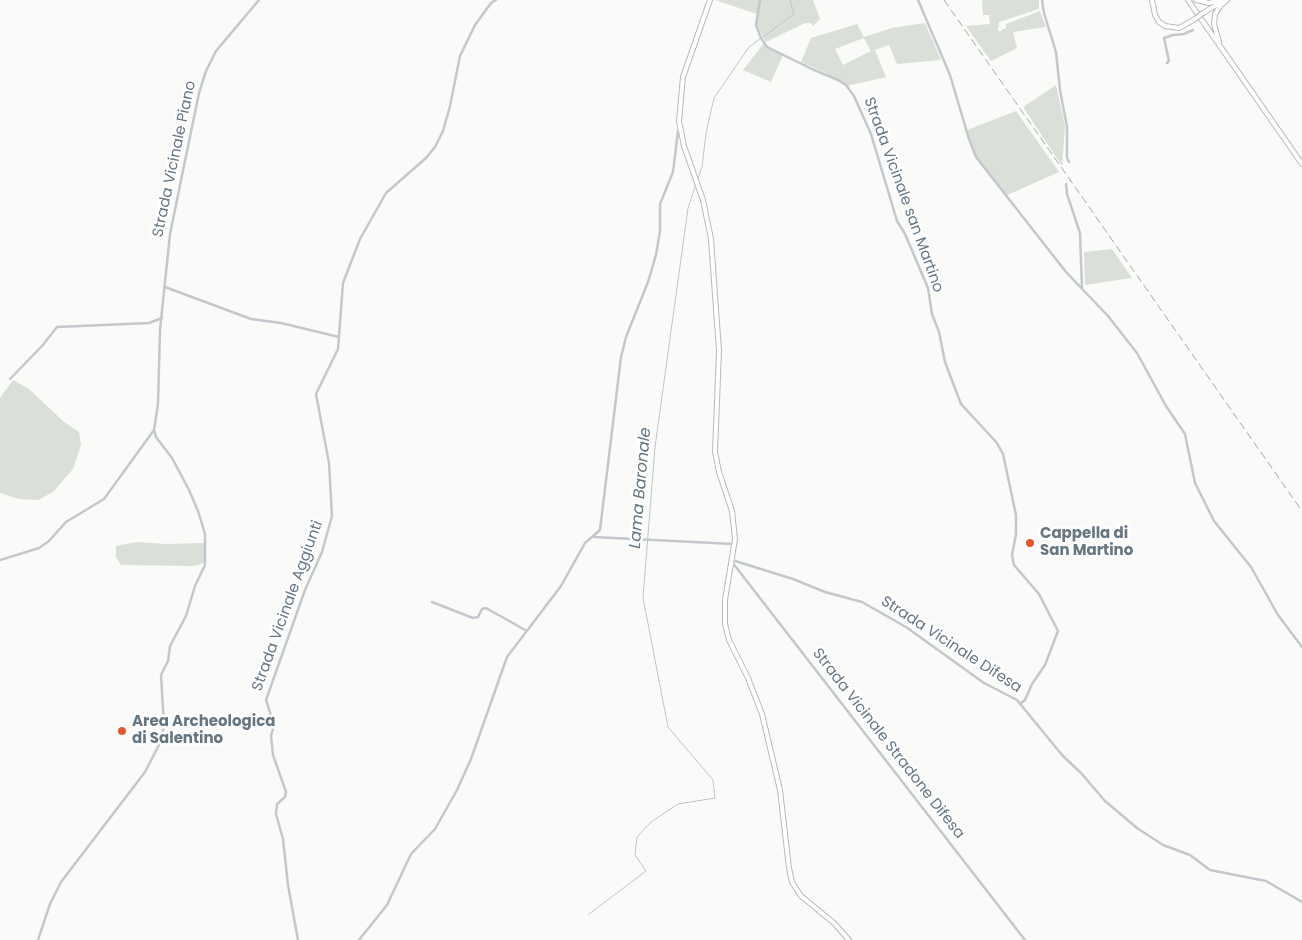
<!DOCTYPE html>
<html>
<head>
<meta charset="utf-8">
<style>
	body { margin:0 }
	canvas { display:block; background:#fafaf8 }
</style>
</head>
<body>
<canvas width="1302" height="940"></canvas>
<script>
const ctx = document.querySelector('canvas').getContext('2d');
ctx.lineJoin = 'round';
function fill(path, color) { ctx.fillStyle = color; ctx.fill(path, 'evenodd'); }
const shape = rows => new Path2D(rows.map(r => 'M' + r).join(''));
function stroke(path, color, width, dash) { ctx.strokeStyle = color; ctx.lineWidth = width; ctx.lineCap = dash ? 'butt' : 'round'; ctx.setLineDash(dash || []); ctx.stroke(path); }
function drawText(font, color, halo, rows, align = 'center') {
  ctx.font = font + ' Poppins,sans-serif'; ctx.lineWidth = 5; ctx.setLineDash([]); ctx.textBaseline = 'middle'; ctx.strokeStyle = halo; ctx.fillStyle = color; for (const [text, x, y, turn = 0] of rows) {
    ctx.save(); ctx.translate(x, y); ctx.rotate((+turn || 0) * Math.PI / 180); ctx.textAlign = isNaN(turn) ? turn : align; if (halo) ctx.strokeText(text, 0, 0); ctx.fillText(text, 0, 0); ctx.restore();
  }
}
const green = shape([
	[715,0,813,0,820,19,813,26,811,23,805,23,766,42,756,23,757,14],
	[982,0,1039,0,1039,9,999,22,998,31,1002,31,1002,29,1006,29,1006,24,1040,11,1046,27,1013,32,1017,48,991,61,966,26,990,24,989,15,983,15],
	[925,23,941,60,897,64,889,45,875,50,886,77,847,86,826,73,801,62,811,38,857,24,864,37,892,28],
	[864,38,871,51,843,65,835,49],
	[764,43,767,47,783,55,771,82,743,70],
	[1056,85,1065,126,1062,166,1023,107],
	[1016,111,1059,172,1005,196,975,154,967,130],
	[1112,249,1132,278,1085,285,1084,252],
	[13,380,29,389,64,422,79,432,81,445,73,469,53,492,38,500,19,499,0,493,0,398],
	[137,542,166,544,204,543,204,563,195,566,121,565,116,557,116,546]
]);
const stream = shape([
	[697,181,702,167,706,133,714,98,749,47,794,14,790,0],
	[589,914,646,871,635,855,637,837,651,822,678,804,715,798,713,780,668,727,643,598,655,447,688,208,696,184]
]);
const minor = shape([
	[760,0,756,25,761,38,767,47,812,69,838,80,846,85,854,96,871,134,897,221,905,234,928,288,932,314,939,332,945,362,961,404,997,443,1003,454,1016,515,1016,534,1012,555,1014,565,1039,594,1058,631,1045,665,1032,684,1025,700,1020,704],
	[918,0,950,75,969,139,976,157,1066,272,1108,316,1137,353,1166,406,1185,434,1195,483,1214,521,1251,567,1278,615,1302,647],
	[1042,0,1044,13,1056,52,1060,90,1067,127,1067,158,1069,162],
	[1167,63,1169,61,1164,38,1173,35,1184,34,1193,30],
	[1066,184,1067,194,1080,233,1082,288],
	[165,287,251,319,281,323,339,337],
	[10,379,42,346,57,327,149,323,162,318],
	[594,537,733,544],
	[0,560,39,548,49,541,66,522,104,499,154,430,158,404,160,330,170,234,199,93,206,71,216,51,259,0],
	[732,560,793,579,825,592,862,602,906,627,984,683,1017,700,1062,755,1081,773,1105,801,1137,828,1163,845,1190,855,1210,870,1266,881,1302,902],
	[732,562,1025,940],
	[432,602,473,618,478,617,482,609,486,608,527,631],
	[38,940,50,904,61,882,145,772,160,743,164,726,161,675,168,661,170,646,186,616,195,586,205,565,205,534,198,511,189,490,172,458,156,437,154,430],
	[298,940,288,885,283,839,276,814,277,804,285,797,286,792,273,755,271,736,274,725,266,700,305,590,322,552,332,516,329,463,316,394,338,349,343,283,360,239,386,193,426,158,435,147,443,131,450,106,460,56,475,25,491,3,496,0],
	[359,940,387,905,411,854,435,829,457,790,471,759,507,657,561,586,585,543,600,530,621,357,626,337,648,282,656,255,660,231,660,204,673,172,678,131,680,129]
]);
const major = shape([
	[710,0,683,77,679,121,684,146,703,200,711,239,719,351,715,452,719,472,732,511,735,539,725,600,725,624,729,640,748,678,762,714,780,790,789,868,792,882,801,896,834,923,849,940],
	[1152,0,1155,15,1159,22,1165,26,1179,28,1195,19],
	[1188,0,1302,164],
	[1196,0,1209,3,1221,0],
	[1203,13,1220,3],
	[1219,42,1214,24,1215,14,1221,5,1227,0]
]);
const rail = shape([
	[944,0,1302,511]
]);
const majorBridge = shape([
	[1195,19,1203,13]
]);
const markers = [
	[1030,543,5,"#e4572e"],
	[122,731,5,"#e4572e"]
];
const streetNames = [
	["Strada Vicinale Piano",175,159,-78],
	["Strada Vicinale san Martino",903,195,70],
	["Strada Vicinale Aggiunti",288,606,-70],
	["Strada Vicinale Difesa",951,645,33],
	["Strada Vicinale Stradone Difesa",888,744,52]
];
const poiNames = [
	["Cappella di",1040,534],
	["San Martino",1040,551],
	["Area Archeologica",132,722],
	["di Salentino",132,739]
];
const waterNames = [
	["Lama Baronale",641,488,-85]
];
fill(green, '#dadfd7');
stroke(stream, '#bbc7cb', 1);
stroke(major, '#b5babe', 6);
stroke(minor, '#c3c8cc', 2.5);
stroke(major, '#fff', 4);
stroke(rail, '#a2aab0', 1, [8, 4]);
stroke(majorBridge, '#b5babe', 6, []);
stroke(majorBridge, '#fff', 4);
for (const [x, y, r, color] of markers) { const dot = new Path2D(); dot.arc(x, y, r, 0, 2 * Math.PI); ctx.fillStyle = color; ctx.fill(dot); stroke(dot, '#fff', 2); }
drawText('15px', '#657683', '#fff', streetNames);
drawText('bold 15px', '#657683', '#fff', poiNames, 'left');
drawText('italic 16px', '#60757c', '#fff', waterNames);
</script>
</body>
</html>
